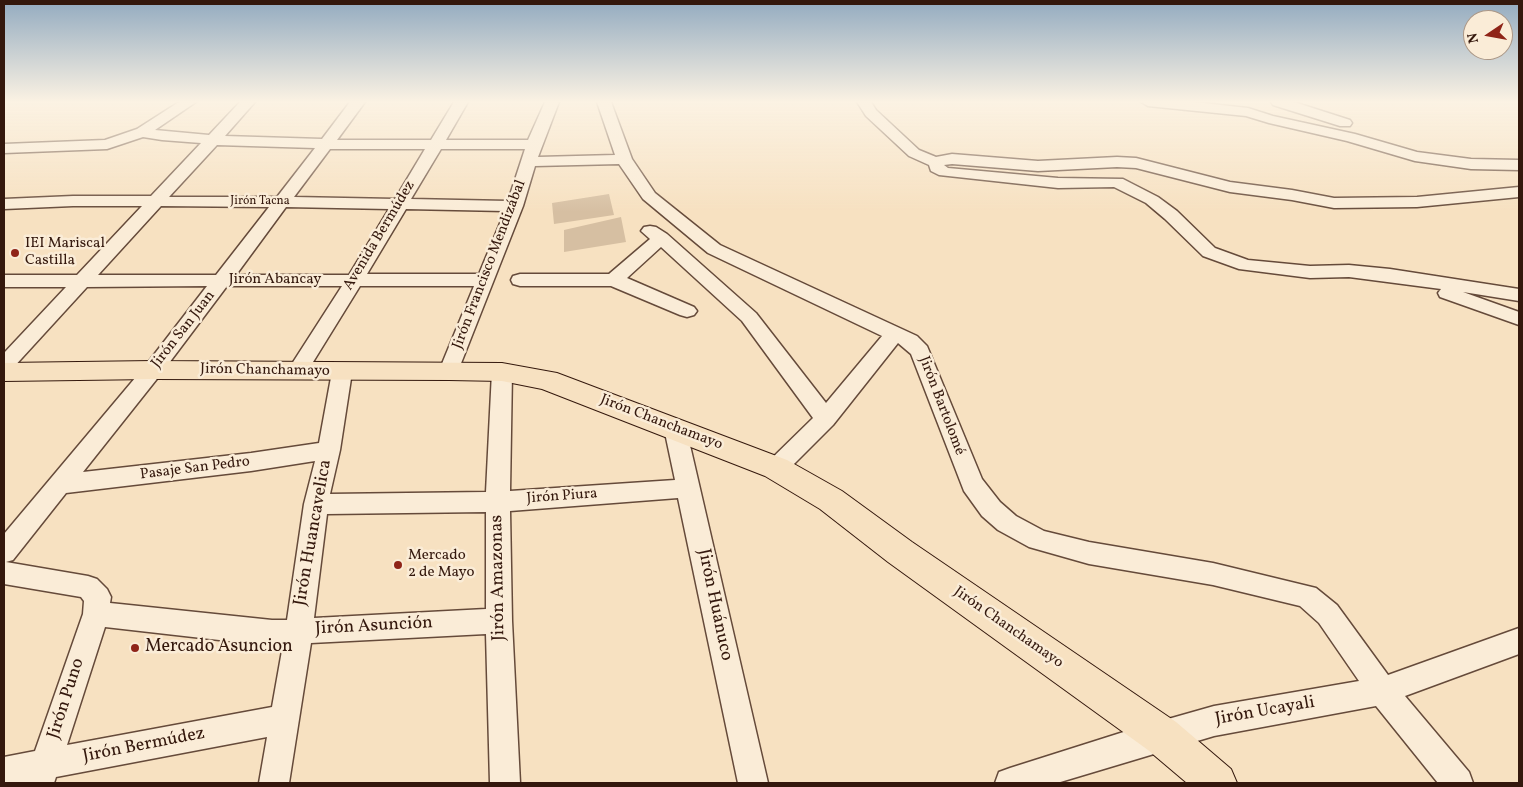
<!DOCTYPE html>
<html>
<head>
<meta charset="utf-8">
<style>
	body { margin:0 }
	#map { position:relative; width:1523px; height:787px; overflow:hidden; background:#f7e1c1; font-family:Vollkorn,serif }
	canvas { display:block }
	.frame { position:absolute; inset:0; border:5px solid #34180d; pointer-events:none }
	.north { position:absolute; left:1463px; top:10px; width:50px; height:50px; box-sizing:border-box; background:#faecd7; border:1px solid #ab9786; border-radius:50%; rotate:258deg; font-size:14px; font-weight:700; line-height:20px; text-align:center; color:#34180d }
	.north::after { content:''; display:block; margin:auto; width:18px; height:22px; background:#8f2418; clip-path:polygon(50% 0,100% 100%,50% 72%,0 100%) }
</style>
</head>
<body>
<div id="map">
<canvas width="1523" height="787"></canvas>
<div class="frame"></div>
<div class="north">N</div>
</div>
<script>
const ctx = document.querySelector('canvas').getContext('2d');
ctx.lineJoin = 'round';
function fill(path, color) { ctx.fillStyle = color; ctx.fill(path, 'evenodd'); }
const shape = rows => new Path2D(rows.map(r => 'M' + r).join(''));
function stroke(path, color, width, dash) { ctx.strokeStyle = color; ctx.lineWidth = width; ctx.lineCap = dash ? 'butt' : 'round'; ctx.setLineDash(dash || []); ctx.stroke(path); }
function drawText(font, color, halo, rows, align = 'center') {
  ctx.font = font + ' Vollkorn,serif'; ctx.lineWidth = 5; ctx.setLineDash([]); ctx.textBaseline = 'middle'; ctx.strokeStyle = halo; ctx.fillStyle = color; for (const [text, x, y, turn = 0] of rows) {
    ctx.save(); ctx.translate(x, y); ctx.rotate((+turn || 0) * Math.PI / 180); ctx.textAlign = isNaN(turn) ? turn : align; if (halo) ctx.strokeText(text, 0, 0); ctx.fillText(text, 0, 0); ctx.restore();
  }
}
const green = shape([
	[609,194,614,215,554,224,552,203],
	[621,217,626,242,564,252,564,230]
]);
const minor = shape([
	[179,102,196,102,155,130,209,135,240,102,255,102,225,136,322,139,350,102,365,102,337,140,431,140,454,102,468,102,446,140,528,140,545,102,559,102,538,157,615,155,597,102,611,102,632,159,655,193,720,245,917,336,927,346,982,479,1000,502,1016,516,1044,531,1089,542,1213,563,1316,588,1337,605,1388,675,1519,628,1519,654,1405,696,1469,772,1473,783,1438,783,1376,706,1214,736,1057,783,995,783,999,772,1010,768,1133,729,1214,706,1359,681,1319,623,1300,606,1213,585,1089,564,1029,547,998,530,982,516,964,491,911,354,898,343,833,425,784,474,776,477,768,474,764,468,768,462,813,418,742,321,661,247,627,278,694,307,697,311,694,315,687,317,680,315,611,286,520,286,513,284,511,280,513,276,520,274,609,274,650,239,641,231,644,227,650,226,656,227,667,234,756,313,826,403,882,336,708,253,643,199,619,164,535,166,523,206,456,376,449,378,442,376,439,371,474,286,360,286,305,375,298,377,291,375,288,370,342,286,227,286,160,375,83,472,251,453,319,443,332,372,335,367,342,365,349,367,352,372,340,450,330,494,486,492,492,372,495,367,502,365,509,367,512,372,510,491,675,480,664,428,667,422,675,420,683,422,686,428,768,783,738,783,678,498,510,511,512,621,520,783,490,783,486,634,311,643,289,783,259,783,267,737,56,777,54,783,4,783,4,757,35,751,83,614,84,601,81,597,4,584,4,534,146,365,207,286,87,287,11,370,4,372,4,353,66,287,4,287,4,275,77,275,142,206,73,206,4,209,4,199,73,196,151,196,201,143,162,140,143,137,107,149,4,153,4,144,105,140,137,129,179,102],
	[217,145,315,148,277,197,169,197,217,145],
	[330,149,425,149,395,199,294,197,330,149],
	[441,149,525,149,508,201,411,199,441,149],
	[161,206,269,207,216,275,98,275,161,206],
	[286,207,389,209,349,275,236,275,286,207],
	[406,209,505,211,479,274,367,274,406,209],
	[315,461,304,504,287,620,272,620,110,603,111,597,107,589,97,579,88,576,6,562,13,560,66,493,251,471,315,461],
	[486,512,486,609,314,618,327,514,486,512],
	[105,627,272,646,283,645,272,707,67,745,105,627],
	[857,102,871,102,876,110,919,150,936,157,952,154,1038,161,1117,157,1136,158,1230,182,1292,190,1334,198,1417,197,1519,187,1519,197,1417,207,1334,208,1292,200,1230,192,1136,168,1117,167,1038,171,952,164,944,165,948,168,1058,178,1123,179,1158,197,1177,211,1215,248,1248,260,1310,266,1349,265,1390,269,1519,289,1519,301,1463,292,1519,312,1519,325,1440,297,1438,293,1441,289,1349,277,1310,278,1239,269,1203,256,1165,219,1146,203,1114,187,1058,188,939,175,931,171,929,165,909,156,866,116,857,102],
	[1141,102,1194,102,1248,108,1273,116,1355,134,1417,152,1471,159,1519,160,1519,170,1471,169,1415,161,1347,141,1269,123,1246,116,1148,106,1141,102],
	[1271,102,1294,102,1350,120,1352,123,1350,126,1340,126,1273,105,1271,102]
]);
const major = shape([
	[153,361,502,363,557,373,787,460,842,491,912,542,1176,722,1231,769,1237,783,1187,783,1148,750,888,562,820,509,765,476,542,389,502,381,449,380,153,379,4,381,4,363,153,361]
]);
const markers = [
	[15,253,5,"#8f2418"],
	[398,565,5,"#8f2418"],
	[135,648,5,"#8f2418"]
];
const farStreetnames = [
	["Jirón Tacna",260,202]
];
const streetNames = [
	["Avenida Bermúdez",380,236,-59],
	["Jirón Francisco Mendizábal",490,265,-69],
	["Jirón Abancay",275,280],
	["Jirón San Juan",184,330,-52],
	["Jirón Chanchamayo",265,371,1],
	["Jirón Bartolomé",941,406,69],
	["Jirón Chanchamayo",661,423,21],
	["Pasaje San Pedro",195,469,-7],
	["Jirón Piura",562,497,-4],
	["Jirón Chanchamayo",1008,628,35]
];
const poiNames = [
	["IEI Mariscal",25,244],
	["Castilla",25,261],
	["Mercado",408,556],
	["2 de Mayo",408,573]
];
const nearStreetnames = [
	["Jirón Huancavelica",314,533,-80],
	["Jirón Amazonas",499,578,-91],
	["Jirón Huánuco",714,605,78],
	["Jirón Asunción",374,627,-3],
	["Jirón Puno",67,699,-72],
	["Jirón Ucayali",1265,712,-10],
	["Jirón Bermúdez",144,746,-11]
];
const nearPoinames = [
	["Mercado Asuncion",145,648]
];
fill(green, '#d6bfa2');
stroke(minor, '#654a3a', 3);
stroke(major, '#34180d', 2);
fill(minor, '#faecd7');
fill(major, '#f7e1c1');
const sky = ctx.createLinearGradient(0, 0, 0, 212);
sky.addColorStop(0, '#93abc0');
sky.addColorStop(0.48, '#fbf2e3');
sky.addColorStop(1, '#fbf2e300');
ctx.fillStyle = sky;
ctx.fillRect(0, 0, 1523, 212);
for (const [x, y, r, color] of markers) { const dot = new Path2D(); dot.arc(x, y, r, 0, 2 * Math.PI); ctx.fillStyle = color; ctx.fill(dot); stroke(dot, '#faecd7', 2); }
drawText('12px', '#34180d', '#faecd7', farStreetnames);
drawText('15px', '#34180d', '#faecd7', streetNames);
drawText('15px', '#34180d', '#faecd7', poiNames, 'left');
drawText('18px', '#34180d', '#faecd7', nearStreetnames);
drawText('18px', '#34180d', '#faecd7', nearPoinames, 'left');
</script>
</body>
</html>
